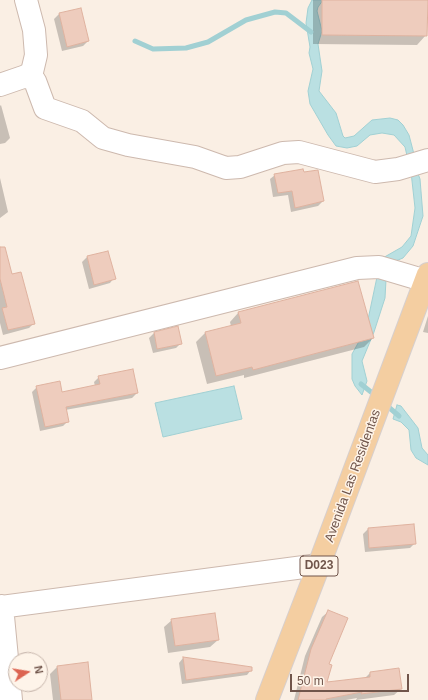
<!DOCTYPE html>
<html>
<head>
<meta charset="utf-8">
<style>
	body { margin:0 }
	#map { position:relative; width:428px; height:700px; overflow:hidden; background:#faefe4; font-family:Helvetica,sans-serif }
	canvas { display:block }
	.north { position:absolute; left:8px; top:652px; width:40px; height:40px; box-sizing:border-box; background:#fef4e9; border:1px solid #c5b4aa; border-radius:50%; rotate:78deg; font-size:11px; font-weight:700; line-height:16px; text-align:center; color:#70554b }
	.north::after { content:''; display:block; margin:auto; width:14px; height:18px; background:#dc6451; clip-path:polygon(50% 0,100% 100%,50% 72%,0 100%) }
	.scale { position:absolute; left:290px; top:674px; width:119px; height:18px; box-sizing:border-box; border:2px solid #70554b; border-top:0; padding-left:5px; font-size:12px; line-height:14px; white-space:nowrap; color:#70554b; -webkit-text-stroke:3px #fef4e9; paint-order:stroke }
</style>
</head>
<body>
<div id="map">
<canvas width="428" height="700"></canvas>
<div class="north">N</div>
<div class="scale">50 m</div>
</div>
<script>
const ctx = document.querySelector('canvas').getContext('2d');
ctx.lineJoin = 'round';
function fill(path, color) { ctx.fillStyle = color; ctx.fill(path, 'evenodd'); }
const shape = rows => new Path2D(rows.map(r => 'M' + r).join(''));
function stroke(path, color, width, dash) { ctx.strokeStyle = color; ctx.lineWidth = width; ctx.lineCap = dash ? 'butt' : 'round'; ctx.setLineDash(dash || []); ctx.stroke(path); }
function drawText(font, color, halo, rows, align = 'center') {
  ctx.font = font + ' Helvetica,sans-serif'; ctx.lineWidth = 3; ctx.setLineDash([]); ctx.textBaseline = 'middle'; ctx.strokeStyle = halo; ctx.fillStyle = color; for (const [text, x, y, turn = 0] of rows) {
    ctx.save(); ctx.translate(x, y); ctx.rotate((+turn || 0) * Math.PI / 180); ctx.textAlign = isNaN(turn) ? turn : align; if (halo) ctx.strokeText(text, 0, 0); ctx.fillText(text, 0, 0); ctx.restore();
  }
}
const water = shape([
	[312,0,323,0,318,7,317,11,322,31,318,44,322,71,319,91,336,113,343,136,345,138,354,136,372,120,390,118,398,120,403,125,409,135,415,158,408,160,405,147,394,135,382,133,370,135,357,146,347,148,336,146,328,135,310,104,308,91,313,69,309,53,310,47,306,23,308,8,312,0],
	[417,171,420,179,423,216,413,246,403,258,393,262,381,259,402,247,411,236,415,208,411,172,417,171],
	[377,277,386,280,385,298,374,332,362,361,367,381,362,395,355,386,352,379,352,354,366,329,377,277],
	[234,386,242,419,163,437,155,403,234,386],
	[397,405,401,406,418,428,422,448,428,455,428,465,416,458,411,450,409,430,401,422,393,419,397,405]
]);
const shadow = shape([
	[313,0,427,0,426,35,417,45,313,44],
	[59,14,88,41,83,46,62,51,54,19],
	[1,105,10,138,5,143,0,144,0,106],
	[275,175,323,201,318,206,291,212,288,195,273,197,270,179],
	[0,178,8,212,0,218],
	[107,252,114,278,110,283,89,289,82,262,87,257],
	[0,278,34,323,29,328,3,335,0,323],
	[238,313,373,338,364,347,244,378,244,375,207,384,196,342,205,333,231,326,230,322],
	[428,316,428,333,423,332],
	[154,333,181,343,176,348,153,353,149,338],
	[99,377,137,393,132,398,65,410,68,421,63,426,40,431,32,392,37,387,62,393,95,386,94,382],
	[413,526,415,543,410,548,365,552,363,534,368,529],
	[329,611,326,683,365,678,370,673,401,689,394,695,356,700,357,698,346,700,294,700,305,656,322,617],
	[172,620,218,640,210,647,168,653,164,627],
	[183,658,251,668,251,670,247,675,182,684,179,663],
	[57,667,91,700,53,700,50,674]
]);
const stream = shape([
	[135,41,153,49,186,48,208,42,246,20,275,12,286,13,311,32],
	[361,384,376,396],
	[385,404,399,416]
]);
const building = shape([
	[322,0,428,0,427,36,322,35,322,0],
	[81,8,89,41,67,47,59,13,81,8],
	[303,169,304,172,318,170,324,201,295,208,292,191,278,193,274,174,303,169],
	[0,247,5,247,12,274,21,272,35,324,8,330,2,308,7,307,0,279,0,247],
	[108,251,116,279,94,285,87,256,108,251],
	[358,281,374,338,253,370,252,367,216,376,205,332,241,323,238,312,358,281],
	[178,326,182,344,157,349,154,332,178,326],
	[133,369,138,393,66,407,69,422,45,427,36,386,60,381,62,392,100,384,98,376,133,369],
	[414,524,416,544,369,548,368,528,414,524],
	[328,610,348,618,329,664,332,665,327,682,370,677,370,672,399,668,402,689,361,694,362,692,326,699,326,700,298,700,311,649,328,610],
	[215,613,219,640,175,646,171,619,215,613],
	[183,657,252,667,252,671,186,680,183,657],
	[88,662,92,700,61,700,57,666,88,662]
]);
const minor = shape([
	[26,76,35,81,45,108,82,121,103,138,128,145,195,157,226,168,240,167,283,153,299,152,375,172,398,169,428,160],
	[0,85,26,76,32,72,36,55,34,30,26,0],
	[0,358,357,268,379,267,426,281],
	[2,606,11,700],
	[0,607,319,565]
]);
const major = shape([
	[267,700,319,565,428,274]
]);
const shields = [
	[319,566,38]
];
const shieldNames = [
	["D023",319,566]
];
const streetNames = [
	["Avenida Las Residentas",353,476,-70]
];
fill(water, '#bae0e2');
stroke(water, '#a1d0d3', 1);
fill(shadow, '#0003');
stroke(stream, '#a1d0d3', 5);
fill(building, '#eeccbd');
stroke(building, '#dfb29f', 1);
stroke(minor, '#cdb9ae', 24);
stroke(major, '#d7cfcd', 24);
stroke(minor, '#fff', 22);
stroke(major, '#f4cea1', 22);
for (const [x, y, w] of shields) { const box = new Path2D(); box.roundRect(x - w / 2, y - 10, w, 20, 3); ctx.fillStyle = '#fef4e9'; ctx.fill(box); stroke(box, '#70554b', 1); }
drawText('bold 12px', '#70554b', null, shieldNames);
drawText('13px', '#70554b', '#fef4e9', streetNames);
</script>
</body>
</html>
